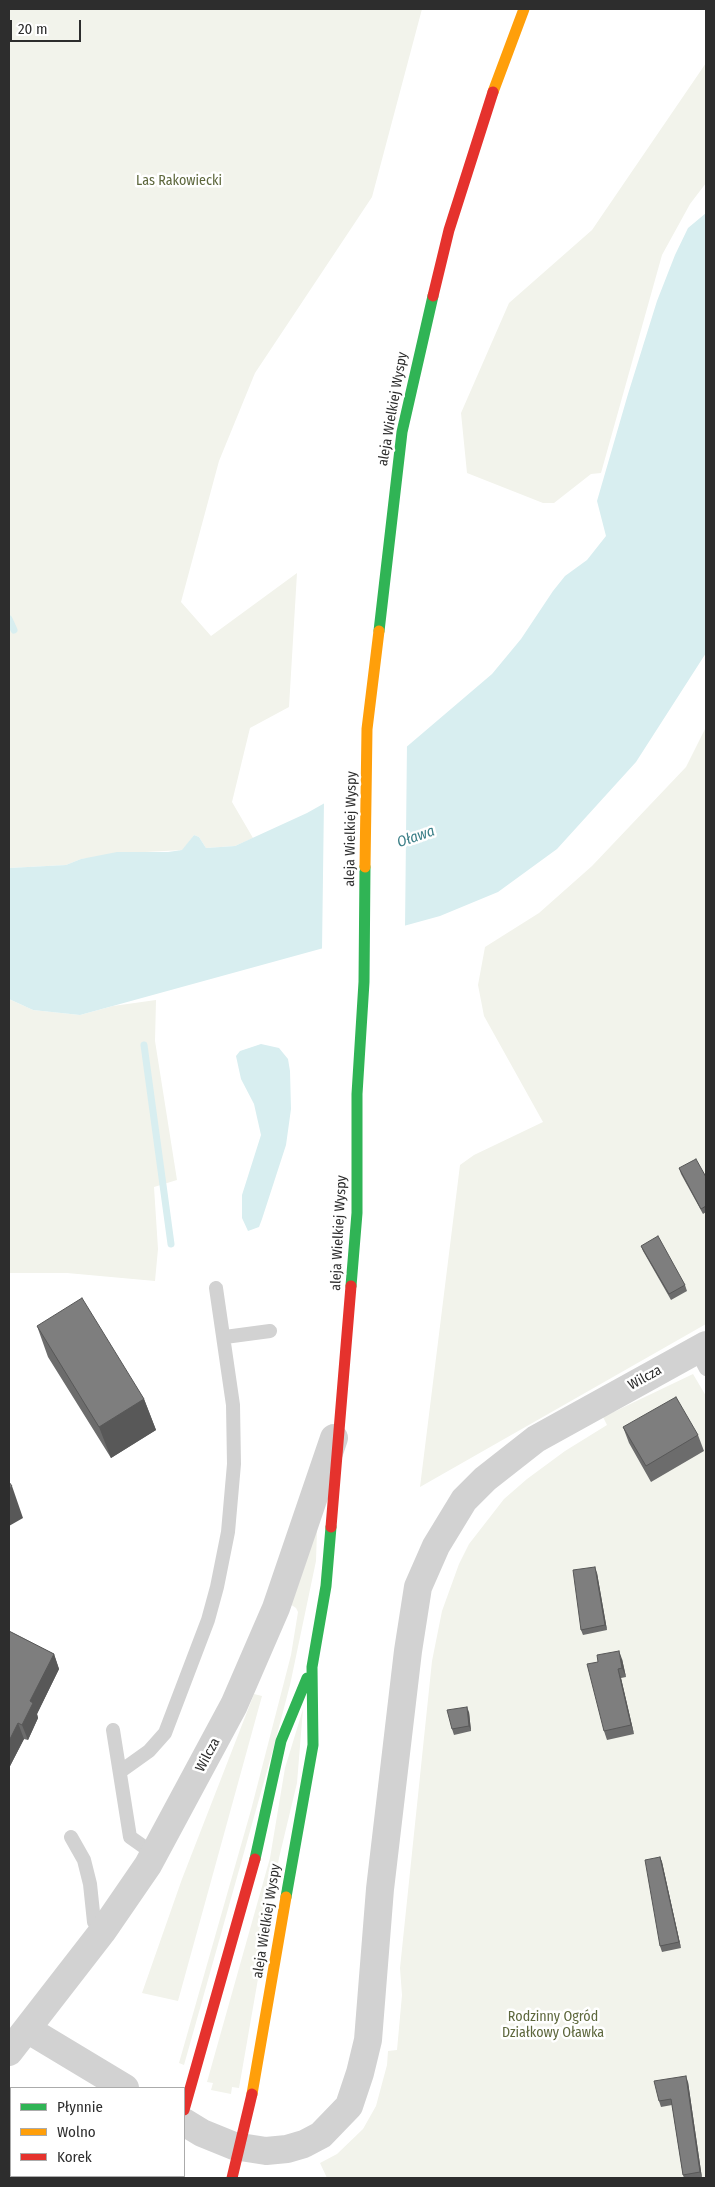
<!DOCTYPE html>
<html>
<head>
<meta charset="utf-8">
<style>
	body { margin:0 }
	#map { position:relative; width:715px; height:2187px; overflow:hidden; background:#fff; font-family:"Fira Sans Condensed",sans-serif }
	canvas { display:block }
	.frame { position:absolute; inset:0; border:10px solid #2d2d2d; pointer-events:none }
	.legend { position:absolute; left:10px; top:2087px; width:175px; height:90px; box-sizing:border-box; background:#fff; border:1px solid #ababab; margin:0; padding:6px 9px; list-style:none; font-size:15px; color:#2d2d2d }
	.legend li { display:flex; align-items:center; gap:10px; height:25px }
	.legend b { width:25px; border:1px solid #ababab }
	.scale { position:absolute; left:10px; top:20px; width:71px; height:22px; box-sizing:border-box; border:2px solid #2d2d2d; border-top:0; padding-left:6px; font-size:15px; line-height:18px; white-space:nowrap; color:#2d2d2d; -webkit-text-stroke:4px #fff; paint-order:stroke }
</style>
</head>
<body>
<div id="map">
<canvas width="715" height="2187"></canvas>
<div class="frame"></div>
<ul class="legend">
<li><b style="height:6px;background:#30b455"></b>Płynnie</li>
<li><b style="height:6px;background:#ff9f0a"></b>Wolno</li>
<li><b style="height:6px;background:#e5322d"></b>Korek</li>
</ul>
<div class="scale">20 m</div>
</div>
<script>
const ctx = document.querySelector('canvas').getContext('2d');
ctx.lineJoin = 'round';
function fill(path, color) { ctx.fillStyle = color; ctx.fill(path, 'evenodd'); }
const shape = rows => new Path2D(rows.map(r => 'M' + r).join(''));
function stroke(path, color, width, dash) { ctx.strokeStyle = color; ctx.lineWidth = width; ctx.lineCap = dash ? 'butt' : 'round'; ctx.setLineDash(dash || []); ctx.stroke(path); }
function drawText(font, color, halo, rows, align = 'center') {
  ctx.font = font + ' "Fira Sans Condensed",sans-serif'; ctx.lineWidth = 5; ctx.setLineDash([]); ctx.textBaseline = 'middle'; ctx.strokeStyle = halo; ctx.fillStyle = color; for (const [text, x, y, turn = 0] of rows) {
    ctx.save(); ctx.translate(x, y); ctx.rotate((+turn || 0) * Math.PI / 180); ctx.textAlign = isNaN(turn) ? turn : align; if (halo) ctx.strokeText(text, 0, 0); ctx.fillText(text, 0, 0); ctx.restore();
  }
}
const green = shape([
	[9,9,422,9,372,197,255,373,219,461,181,602,211,636,297,573,289,707,250,728,232,802,253,838,235,846,206,848,199,837,194,835,183,850,145,852,81,859,66,865,9,868],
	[706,63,706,183,690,204,662,255,601,473,591,474,554,503,543,503,467,473,461,413,509,303,592,230],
	[706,727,706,1324,420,1487,460,1165,474,1155,543,1122,484,1016,478,985,485,947,539,913,592,866,686,767],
	[9,999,33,1010,80,1015,113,1006,156,1000,155,1041,177,1180,154,1187,158,1249,155,1281,67,1273,9,1273],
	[693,1374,706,1396,706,2178,327,2178,320,2163,337,2154,363,2129,376,2106,387,2065,388,2051,397,2050,402,1995,400,1968,432,1661,442,1611,459,1564,469,1544,504,1499,527,1479,565,1451,607,1425,603,1417],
	[318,1499,316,1561,290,1685,274,1746,184,2065,179,2063,251,1810,291,1655,298,1612,296,1608,287,1602],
	[254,1694,262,1696,178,2001,142,1993,182,1879],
	[303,1709,297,1783,279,1858,239,2088,232,2087,231,2094,211,2090,213,2083,207,2082,270,1858,285,1768]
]);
const water = shape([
	[706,213,706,653,636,762,557,849,498,892,440,916,80,1015,33,1010,9,999,9,868,66,865,81,859,117,852,168,852,182,850,194,835,199,837,206,848,235,846,307,813,355,786,397,755,492,674,521,639,553,591,565,576,587,560,606,536,597,501,628,394,657,301,675,255,688,228],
	[261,1044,279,1048,288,1059,290,1071,291,1109,286,1145,262,1219,259,1227,248,1231,242,1218,242,1195,261,1135,254,1104,241,1079,236,1056,240,1051]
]);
const pier = shape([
	[407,743,405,928,322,950,324,800,354,783]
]);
const stream = shape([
	[9,619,14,630],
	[144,1045,171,1244]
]);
const lane = shape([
	[225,1337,270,1331],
	[696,1350,706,1369],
	[113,1730,130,1837,154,1854],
	[121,1771,149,1751,165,1733,208,1620,217,1587,228,1532,234,1464,233,1405,216,1288],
	[71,1837,84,1860,90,1884,94,1922,102,1932]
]);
const street = shape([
	[27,2029,125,2088],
	[9,2052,102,1932,148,1865,234,1705,276,1608,334,1438],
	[184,2122,202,2133,234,2146,266,2151,287,2149,304,2144,321,2135,349,2106,360,2073,368,2040,380,1889,408,1651,418,1587,436,1546,464,1500,485,1479,536,1439,706,1345]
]);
const fast = shape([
	[379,631,402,432,433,296],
	[351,1286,357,1213,357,1094,364,982,365,867],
	[255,1859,281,1741,307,1678],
	[286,1897,313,1745,312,1667,326,1586,331,1527],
	[164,2178,165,2176]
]);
const slow = shape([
	[493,92,524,9],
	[365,867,367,729,379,631],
	[252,2094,286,1897]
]);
const jam = shape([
	[433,296,449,230,493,92],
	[331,1527,351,1286],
	[184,2110,255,1859]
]);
const jamBridge = shape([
	[232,2178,252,2094]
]);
const wall = shape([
	[679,1168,706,1177,706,1212,703,1214,681,1174],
	[641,1246,685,1285,687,1291,671,1300,643,1251],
	[37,1326,144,1399,156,1430,111,1458,48,1357],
	[623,1427,698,1435,704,1451,651,1482,629,1443],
	[597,1573,607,1630,583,1635,581,1630],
	[9,1631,54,1654,59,1669,37,1714,38,1718,28,1740,24,1739,9,1768],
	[622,1659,626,1677,621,1678,634,1734,607,1740,604,1731,598,1662],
	[469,1712,471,1731,454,1735,452,1729],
	[660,1857,662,1862,681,1948,662,1952,660,1946],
	[688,2082,702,2178,684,2178,683,2175,672,2105,661,2107,659,2101]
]);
const shadedWall = shape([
	[144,1399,156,1430,111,1458,99,1427],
	[12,1486,23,1518,9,1526,9,1488],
	[595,1567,597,1573,607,1630,605,1625],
	[619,1651,622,1659,626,1677,622,1668],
	[54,1654,59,1669,37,1714,38,1718,28,1740,22,1725,30,1701],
	[618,1669,621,1678,634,1734,631,1725],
	[467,1707,469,1712,471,1731,469,1726],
	[18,1723,24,1739,9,1768,9,1741],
	[660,1857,662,1862,681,1948,679,1942],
	[686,2076,688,2082,702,2178,700,2172]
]);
const building = shape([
	[696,1159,706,1177,706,1206,701,1209,679,1168,696,1159],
	[658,1236,685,1285,669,1294,641,1246,658,1236],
	[82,1298,144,1399,99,1427,37,1326,82,1298],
	[676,1397,698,1435,646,1466,623,1427,676,1397],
	[9,1482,12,1486,9,1488,9,1482],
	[595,1567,605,1625,581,1630,573,1570,595,1567],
	[9,1631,54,1654,30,1701,33,1703,22,1725,18,1723,9,1741,9,1631],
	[619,1651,622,1668,618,1669,631,1725,604,1731,587,1664,598,1662,597,1655,619,1651],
	[467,1707,469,1726,452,1729,447,1710,467,1707],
	[660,1857,679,1942,660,1946,645,1860,660,1857],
	[686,2076,700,2172,683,2175,671,2099,659,2101,654,2081,686,2076]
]);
const parkNames = [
	["Las Rakowiecki",179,181],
	["Rodzinny Ogród",553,2017],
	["Działkowy Oławka",553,2033]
];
const streetNames = [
	["aleja Wielkiej Wyspy",393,409,-80],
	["aleja Wielkiej Wyspy",351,829,-89],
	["aleja Wielkiej Wyspy",339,1233,-87],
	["Wilcza",645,1378,-29],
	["Wilcza",208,1755,-62],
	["aleja Wielkiej Wyspy",267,1921,-81]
];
const waterNames = [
	["Oława",416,837,-19]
];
fill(green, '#f2f3eb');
fill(water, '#d8eef0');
fill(pier, '#fff');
stroke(stream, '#d8eef0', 7);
stroke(lane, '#d2d2d2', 14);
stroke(street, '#d2d2d2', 28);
stroke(fast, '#30b455', 11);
stroke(slow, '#ff9f0a', 11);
stroke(jam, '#e5322d', 11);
stroke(jamBridge, '#e5322d', 11);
fill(wall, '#6c6c6c');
fill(shadedWall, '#585858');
fill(building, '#7e7e7e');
stroke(building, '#585858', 1);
drawText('14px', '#5d673c', '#fff', parkNames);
drawText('14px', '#2d2d2d', '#fff', streetNames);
drawText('italic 15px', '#3b7f87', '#fff', waterNames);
</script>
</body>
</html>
